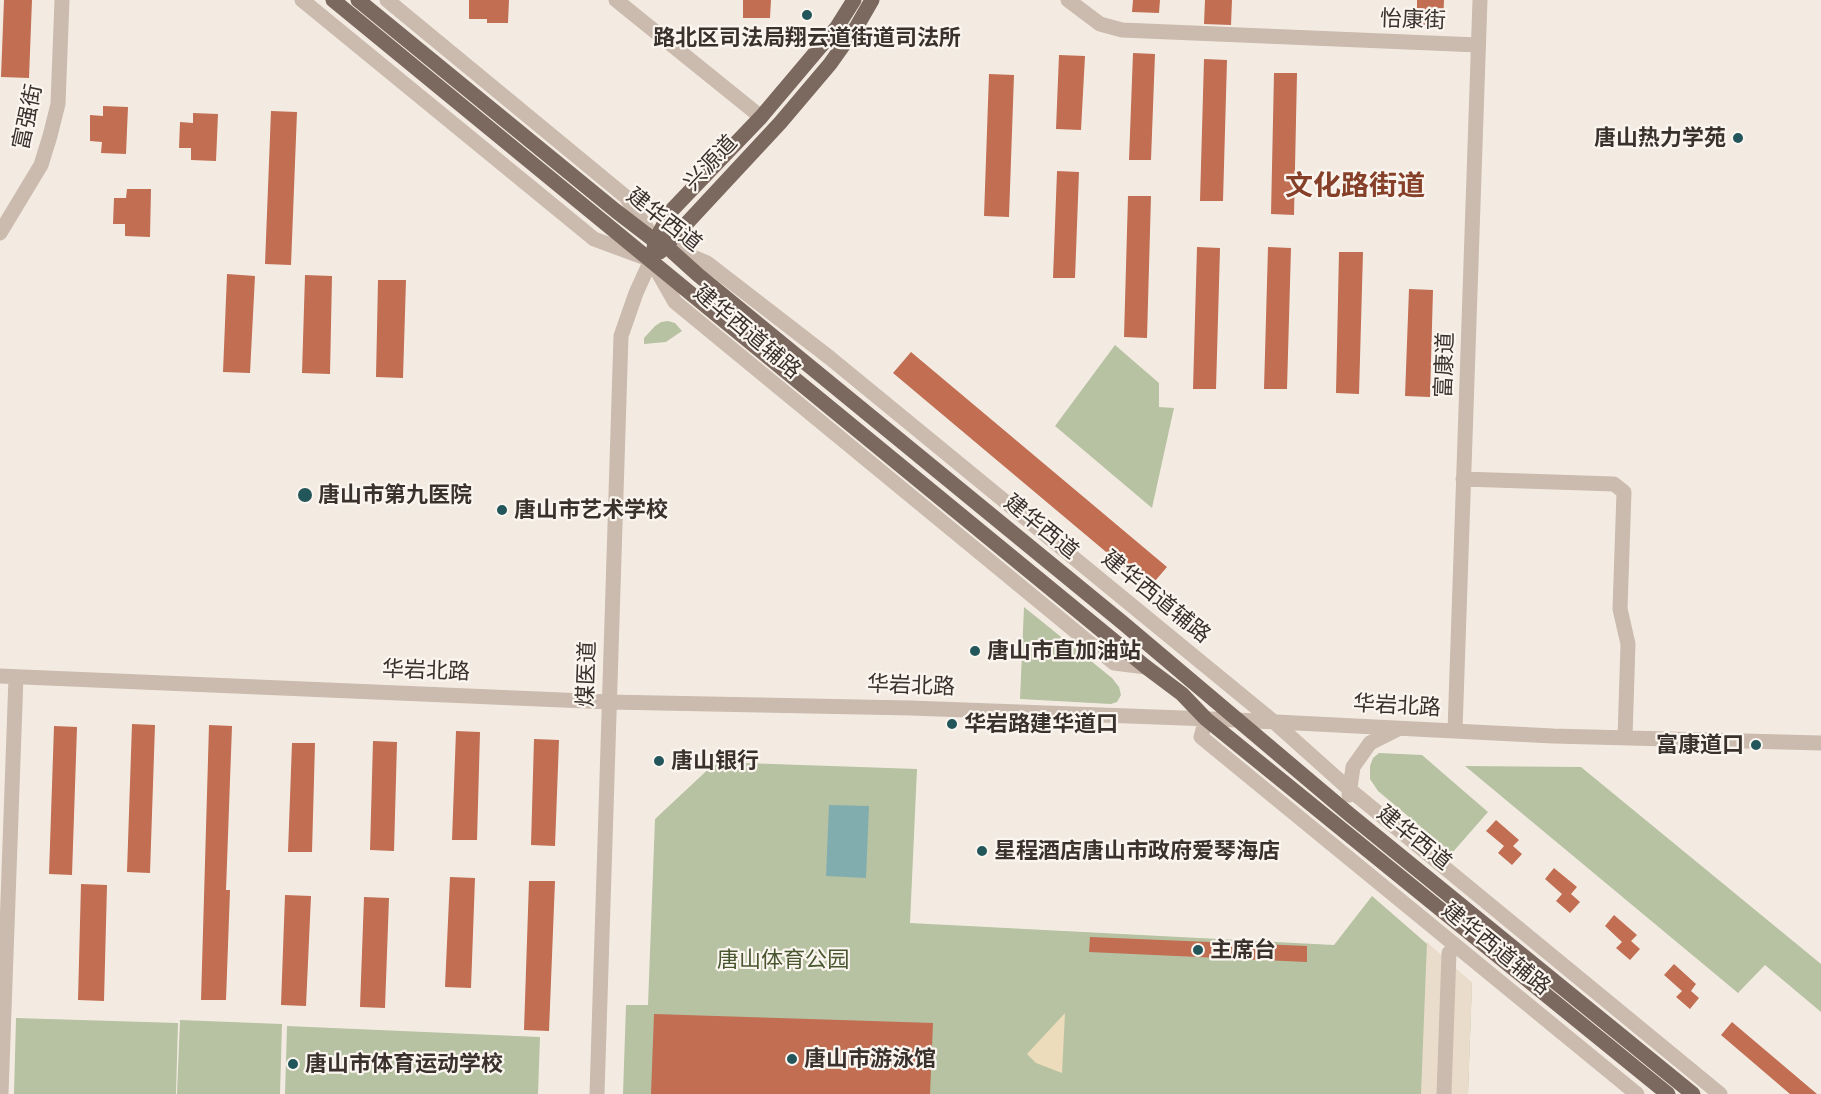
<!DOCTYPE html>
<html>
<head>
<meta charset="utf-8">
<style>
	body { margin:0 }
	canvas { display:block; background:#f3ebe2 }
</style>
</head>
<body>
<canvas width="1821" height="1094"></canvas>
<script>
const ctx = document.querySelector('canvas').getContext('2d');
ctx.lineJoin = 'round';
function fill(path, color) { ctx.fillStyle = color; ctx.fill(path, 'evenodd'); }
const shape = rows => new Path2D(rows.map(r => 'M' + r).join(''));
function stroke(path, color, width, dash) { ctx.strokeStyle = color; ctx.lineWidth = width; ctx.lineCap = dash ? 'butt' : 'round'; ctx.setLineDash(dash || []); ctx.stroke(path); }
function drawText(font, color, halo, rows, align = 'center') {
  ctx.font = font + ' "Alegreya Sans","Noto Sans SC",sans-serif'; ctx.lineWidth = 4.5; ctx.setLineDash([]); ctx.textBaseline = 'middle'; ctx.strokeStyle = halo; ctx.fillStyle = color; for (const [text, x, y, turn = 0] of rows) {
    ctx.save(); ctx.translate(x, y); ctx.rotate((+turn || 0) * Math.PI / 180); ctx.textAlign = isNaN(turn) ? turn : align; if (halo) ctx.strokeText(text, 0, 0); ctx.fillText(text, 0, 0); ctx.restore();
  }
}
const green = shape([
	[668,321,675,323,682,331,666,342,644,344,644,338,655,326,661,322],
	[1115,345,1159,383,1159,407,1174,408,1152,508,1055,426],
	[1024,607,1112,678,1119,687,1121,695,1117,702,1111,704,1020,699],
	[1379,753,1422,755,1488,812,1452,853,1378,791,1370,779,1370,766,1373,758],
	[716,762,917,769,910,923,1334,945,1372,896,1472,983,1468,1094,623,1094,626,1005,648,1005,655,819],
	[1465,766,1581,767,1821,964,1821,1012,1765,965,1738,993],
	[16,1018,178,1023,176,1094,14,1094],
	[180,1020,282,1024,280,1094,177,1094],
	[287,1026,540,1037,538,1094,285,1094]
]);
const sand = shape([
	[1065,1013,1062,1073,1036,1063,1027,1054]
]);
const plaza = shape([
	[1427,942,1472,983,1468,1094,1421,1094]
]);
const water = shape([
	[829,805,869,806,866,878,826,876]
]);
const building = shape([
	[4,0,32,0,29,78,1,77],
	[469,0,509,0,508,23,487,23,487,19,469,19],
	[743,0,771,0,770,18,743,18],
	[1133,0,1160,0,1159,13,1132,12],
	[1205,0,1232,0,1231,25,1204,24],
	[1417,0,1444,0,1443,26,1417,25],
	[1133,53,1155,54,1151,160,1129,160],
	[1059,55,1085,56,1081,130,1056,129],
	[1204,59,1227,60,1223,201,1200,201],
	[1274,73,1297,73,1294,215,1271,214],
	[989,74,1014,75,1009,217,984,216],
	[103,106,128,107,126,154,101,153,102,142,90,141,90,115,103,116],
	[271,111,297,112,291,265,265,264],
	[193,113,218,114,216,161,191,160,191,148,179,148,180,122,193,123],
	[1057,171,1079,172,1075,278,1053,278],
	[127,189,151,189,150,237,125,236,125,224,113,224,114,198,126,198],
	[1128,196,1151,196,1147,338,1124,337],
	[1197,247,1220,248,1216,389,1193,389],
	[1268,247,1291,248,1287,389,1264,389],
	[1339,252,1363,252,1359,394,1336,393],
	[227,274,255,276,250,373,223,372],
	[305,275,332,276,330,374,302,373],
	[378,280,406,280,403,378,376,377],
	[1409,289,1433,290,1430,397,1405,396],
	[911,352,1167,567,1149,588,893,373],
	[132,724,155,725,150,873,127,872],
	[209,725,232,726,226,890,230,890,226,1000,201,1000],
	[54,726,77,727,72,875,49,874],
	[456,731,480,732,477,840,452,840],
	[534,739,559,740,555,846,531,845],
	[373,741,397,742,394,851,370,850],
	[292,743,315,743,312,852,288,852],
	[1496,820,1519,840,1513,846,1522,854,1512,865,1498,853,1504,846,1486,831],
	[1554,868,1577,887,1571,894,1580,902,1570,913,1556,901,1562,894,1545,879],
	[450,877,475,878,471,988,445,987],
	[529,881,555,881,549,1031,524,1030],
	[81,884,107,885,104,1001,78,1000],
	[285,895,311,896,306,1006,281,1005],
	[364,897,389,898,385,1008,360,1007],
	[1614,915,1637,935,1631,941,1640,949,1630,960,1616,948,1622,942,1605,926],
	[1090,937,1307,946,1307,962,1089,952],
	[1674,964,1696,984,1691,991,1699,998,1690,1009,1676,997,1682,991,1664,975],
	[654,1014,933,1023,930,1094,651,1094],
	[1732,1022,1817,1094,1790,1094,1721,1035]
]);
const minor = shape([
	[302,0,594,239,651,260,675,302,1114,663,1146,667],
	[387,0,626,197,654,239],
	[616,0,761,117],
	[1068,0,1100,24,1122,30,1478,45],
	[0,233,41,165,50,136,58,104,62,0],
	[669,247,707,263,830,358,1274,722,1349,789,1720,1094],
	[1463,479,1614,484,1624,492,1620,609,1628,644,1625,737],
	[0,676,609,702,911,708,1237,720,1553,736,1821,743],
	[1206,719,1201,737,1637,1094],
	[1455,731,1480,0],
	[1349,795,1353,767,1370,743,1396,730],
	[1,1094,16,677],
	[597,1094,621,336,636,293,651,260],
	[1444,1094,1449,953]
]);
const major = shape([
	[333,0,1146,667,1182,694,1206,719,1668,1094],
	[358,0,616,211,655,241,666,246,697,274,1123,623,1349,814,1693,1094],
	[654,249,655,241,671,211,761,117,837,27,854,0],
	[660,252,780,123,830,64,857,26,872,0]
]);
const markers = [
	[807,15,6,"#22565a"],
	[1738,138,6,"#22565a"],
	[305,495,8,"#22565a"],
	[502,510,6,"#22565a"],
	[975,651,6,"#22565a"],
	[952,724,6,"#22565a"],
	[1756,745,6,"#22565a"],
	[659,761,6,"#22565a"],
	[982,851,6,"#22565a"],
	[1198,950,6,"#22565a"],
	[792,1059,6,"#22565a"],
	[293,1064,6,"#22565a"]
];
const streetNames = [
	["怡康街",1413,20,2],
	["富强街",28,117,-78],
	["兴源道",711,163,-47],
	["建华西道",664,220,38],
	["建华西道辅路",747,332,40],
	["富康道",1445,365,-88],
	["建华西道",1041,527,39],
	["建华西道辅路",1156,597,39],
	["华岩北路",426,671,2],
	["煤医道",587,674,-88],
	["华岩北路",911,686,2],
	["华岩北路",1397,706,3],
	["建华西道",1414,838,39],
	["建华西道辅路",1496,949,39]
];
const poiNames = [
	["路北区司法局翔云道街道司法所",807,38,"center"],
	["唐山热力学苑",1726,138,"right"],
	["唐山市第九医院",318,495],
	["唐山市艺术学校",514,510],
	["唐山市直加油站",987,651],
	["华岩路建华道口",964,724],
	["富康道口",1744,745,"right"],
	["唐山银行",671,761],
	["星程酒店唐山市政府爱琴海店",994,851],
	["主席台",1210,950],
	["唐山市游泳馆",804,1059],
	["唐山市体育运动学校",305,1064]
];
const parkNames = [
	["唐山体育公园",783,960]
];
const districtNames = [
	["文化路街道",1355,187]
];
fill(green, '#b7c2a2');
fill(sand, '#ecdcbb');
fill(plaza, '#eadcca');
fill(water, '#82adaf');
fill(building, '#c16e52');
stroke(minor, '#cbbbae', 15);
stroke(major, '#7b685e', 15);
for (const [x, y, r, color] of markers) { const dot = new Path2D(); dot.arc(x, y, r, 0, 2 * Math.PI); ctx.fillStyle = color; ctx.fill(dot); stroke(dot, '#faf5ef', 2); }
drawText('22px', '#3a302c', '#faf5ef', streetNames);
drawText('bold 22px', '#3a302c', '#faf5ef', poiNames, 'left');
drawText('22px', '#495730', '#faf5ef', parkNames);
drawText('bold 28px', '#863f28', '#faf5ef', districtNames);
</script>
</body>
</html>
